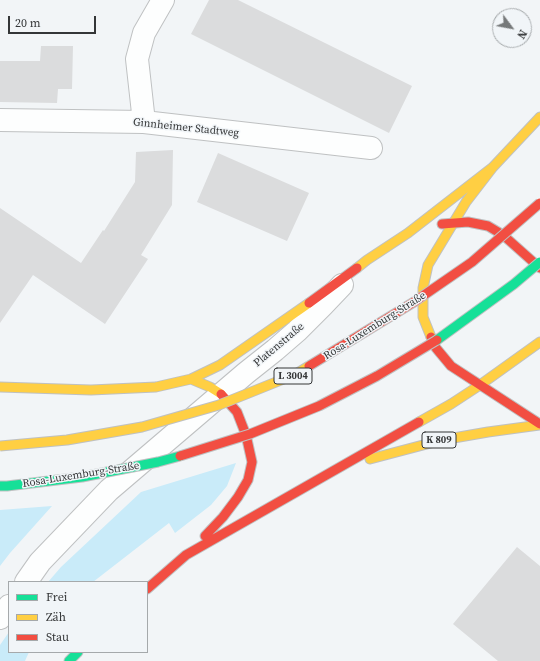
<!DOCTYPE html>
<html>
<head>
<meta charset="utf-8">
<style>
	body { margin:0 }
	#map { position:relative; width:540px; height:661px; overflow:hidden; background:#f2f5f7; font-family:"Source Serif 4",serif }
	canvas { display:block }
	.legend { position:absolute; left:8px; top:581px; width:140px; height:72px; box-sizing:border-box; background:#f1f5f8; border:1px solid #a5a9ab; margin:0; padding:5px 7px; list-style:none; font-size:12px; color:#343637 }
	.legend li { display:flex; align-items:center; gap:8px; height:20px }
	.legend b { width:20px; border:1px solid #a5a9ab }
	.north { position:absolute; left:492px; top:8px; width:40px; height:40px; box-sizing:border-box; background:#f1f5f8; border:1px solid #a5a9ab; border-radius:50%; rotate:122deg; font-size:11px; font-weight:700; line-height:16px; text-align:center; color:#343637 }
	.north::after { content:''; display:block; margin:auto; width:14px; height:18px; background:#76797a; clip-path:polygon(50% 0,100% 100%,50% 72%,0 100%) }
	.scale { position:absolute; left:8px; top:16px; width:88px; height:18px; box-sizing:border-box; border:2px solid #343637; border-top:0; padding-left:5px; font-size:12px; line-height:14px; white-space:nowrap; color:#343637; -webkit-text-stroke:3px #f1f5f8; paint-order:stroke }
</style>
</head>
<body>
<div id="map">
<canvas width="540" height="661"></canvas>
<ul class="legend">
<li><b style="height:5px;background:#16e098"></b>Frei</li>
<li><b style="height:5px;background:#ffcf43"></b>Zäh</li>
<li><b style="height:5px;background:#f24e42"></b>Stau</li>
</ul>
<div class="north">N</div>
<div class="scale">20 m</div>
</div>
<script>
const ctx = document.querySelector('canvas').getContext('2d');
ctx.lineJoin = 'round';
function fill(path, color) { ctx.fillStyle = color; ctx.fill(path, 'evenodd'); }
const shape = rows => new Path2D(rows.map(r => 'M' + r).join(''));
function stroke(path, color, width, dash) { ctx.strokeStyle = color; ctx.lineWidth = width; ctx.lineCap = dash ? 'butt' : 'round'; ctx.setLineDash(dash || []); ctx.stroke(path); }
function drawText(font, color, halo, rows, align = 'center') {
  ctx.font = font + ' "Source Serif 4",serif'; ctx.lineWidth = 3; ctx.setLineDash([]); ctx.textBaseline = 'middle'; ctx.strokeStyle = halo; ctx.fillStyle = color; for (const [text, x, y, turn = 0] of rows) {
    ctx.save(); ctx.translate(x, y); ctx.rotate((+turn || 0) * Math.PI / 180); ctx.textAlign = isNaN(turn) ? turn : align; if (halo) ctx.strokeText(text, 0, 0); ctx.fillText(text, 0, 0); ctx.restore();
  }
}
const green = shape([
	[236,463,227,486,211,505,175,533,169,523,93,582,48,582,61,567,141,492],
	[52,506,10,553,0,566,0,510],
	[9,632,9,652,29,652,25,661,0,661,0,645]
]);
const building = shape([
	[209,0,238,0,412,86,389,133,191,34],
	[41,46,73,46,72,89,58,89,57,103,0,102,0,61,40,61],
	[173,150,172,205,141,255,148,259,105,324,33,275,0,323,0,208,81,263,103,230,104,231,135,182,136,152],
	[218,153,309,193,287,241,197,202],
	[517,547,540,566,540,661,498,661,453,624]
]);
const street = shape([
	[0,120,144,122,371,148],
	[144,122,137,59,144,33,163,0],
	[26,582,40,562,109,490,246,373,275,350,297,331,323,305,342,285],
	[0,618,9,606]
]);
const fast = shape([
	[69,661,78,652]
]);
const slow = shape([
	[357,268,367,260,408,233,493,167,540,117],
	[431,337,423,317,423,288,428,265,466,202,493,167],
	[191,379,210,387,221,394],
	[0,387,91,390,156,387,191,379,220,365,309,303],
	[419,422,451,404,480,385,540,342],
	[370,459,442,440,488,432,540,425]
]);
const jam = shape([
	[442,224,468,222,488,226,503,235,540,268],
	[309,303,357,268],
	[431,337,436,348,451,366,540,424],
	[205,536,223,517,238,497,248,480,252,462,246,435,237,412,221,394],
	[147,589,186,555,419,422]
]);
const fastBridge = shape([
	[437,340,514,284,540,262],
	[0,486,7,486,82,477,158,462,180,456]
]);
const slowBridge = shape([
	[0,446,67,440,142,427,219,405,296,374,309,366]
]);
const jamBridge = shape([
	[309,366,414,302,472,262,540,203],
	[180,456,250,434,319,406,377,376,437,340]
]);
const shields = [
	[293,376,38],
	[439,440,34]
];
const shieldNames = [
	["L 3004",293,376],
	["K 809",439,440]
];
const streetNames = [
	["Ginnheimer Stadtweg",186,128,6],
	["Rosa-Luxemburg-Straße",375,326,-32],
	["Platenstraße",279,345,-40],
	["Rosa-Luxemburg-Straße",81,475,-9]
];
fill(green, '#c9ebf9');
fill(building, '#dbdcdd');
stroke(street, '#bfc1c2', 24);
stroke(fast, '#bfc1c2', 11);
stroke(slow, '#bfc1c2', 11);
stroke(jam, '#bfc1c2', 11);
stroke(street, '#fdfefe', 22);
stroke(fast, '#16e098', 9);
stroke(slow, '#ffcf43', 9);
stroke(jam, '#f24e42', 9);
stroke(fastBridge, '#bfc1c2', 11, []);
stroke(slowBridge, '#bfc1c2', 11, []);
stroke(jamBridge, '#bfc1c2', 11, []);
stroke(fastBridge, '#16e098', 9);
stroke(slowBridge, '#ffcf43', 9);
stroke(jamBridge, '#f24e42', 9);
for (const [x, y, w] of shields) { const box = new Path2D(); box.roundRect(x - w / 2, y - 8, w, 16, 3); ctx.fillStyle = '#f1f5f8'; ctx.fill(box); stroke(box, '#343637', 1); }
drawText('bold 10px', '#343637', null, shieldNames);
drawText('11px', '#343637', '#f1f5f8', streetNames);
</script>
</body>
</html>
